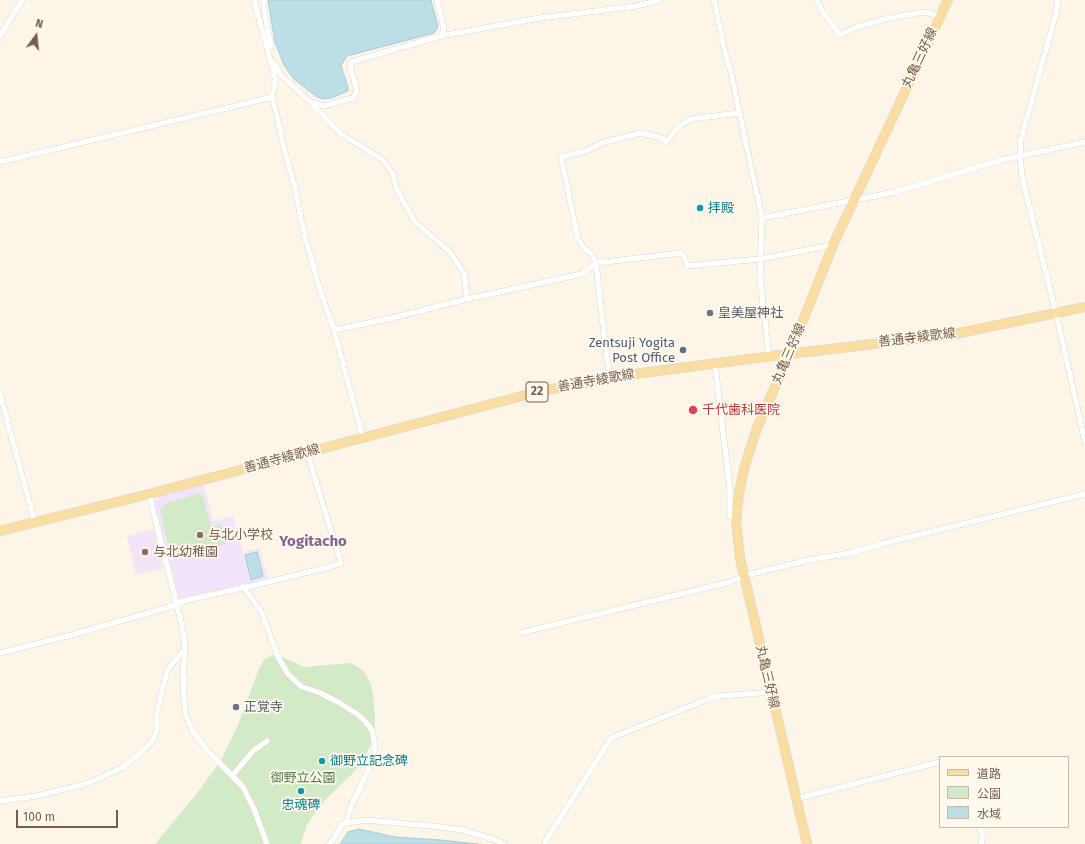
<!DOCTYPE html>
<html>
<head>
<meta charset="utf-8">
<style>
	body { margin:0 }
	#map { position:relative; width:1085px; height:844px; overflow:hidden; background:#fcf5e8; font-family:"Fira Sans","Noto Sans JP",sans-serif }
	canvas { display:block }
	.legend { position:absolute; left:939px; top:756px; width:130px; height:72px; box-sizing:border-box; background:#fff9ee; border:1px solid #c8bbad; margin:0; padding:5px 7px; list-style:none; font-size:12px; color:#765d4c }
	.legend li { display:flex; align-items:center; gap:8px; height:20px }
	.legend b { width:20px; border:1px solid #c8bbad }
	.north { position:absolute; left:16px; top:16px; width:40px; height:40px; -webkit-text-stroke:3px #fff9ee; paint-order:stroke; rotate:15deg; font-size:11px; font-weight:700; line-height:16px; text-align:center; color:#765d4c }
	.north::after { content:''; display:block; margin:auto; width:14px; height:18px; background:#765d4c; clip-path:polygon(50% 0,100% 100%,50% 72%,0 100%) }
	.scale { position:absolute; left:16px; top:810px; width:102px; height:18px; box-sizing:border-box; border:2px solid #765d4c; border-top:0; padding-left:5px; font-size:12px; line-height:14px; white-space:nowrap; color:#765d4c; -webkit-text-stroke:3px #fff9ee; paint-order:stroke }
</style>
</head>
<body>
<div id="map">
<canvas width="1085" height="844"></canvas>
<ul class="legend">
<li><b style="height:5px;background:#f9dda2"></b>道路</li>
<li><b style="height:11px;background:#d3eac6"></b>公園</li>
<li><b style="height:11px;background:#bcdee6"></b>水域</li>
</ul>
<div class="north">N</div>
<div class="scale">100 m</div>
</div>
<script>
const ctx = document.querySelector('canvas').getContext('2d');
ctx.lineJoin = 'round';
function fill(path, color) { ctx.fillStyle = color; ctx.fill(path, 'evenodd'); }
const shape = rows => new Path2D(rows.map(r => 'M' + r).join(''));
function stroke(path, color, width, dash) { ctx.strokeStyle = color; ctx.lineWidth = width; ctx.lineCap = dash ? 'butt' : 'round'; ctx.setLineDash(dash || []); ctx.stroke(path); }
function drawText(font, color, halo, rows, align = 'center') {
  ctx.font = font + ' "Fira Sans","Noto Sans JP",sans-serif'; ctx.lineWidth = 3.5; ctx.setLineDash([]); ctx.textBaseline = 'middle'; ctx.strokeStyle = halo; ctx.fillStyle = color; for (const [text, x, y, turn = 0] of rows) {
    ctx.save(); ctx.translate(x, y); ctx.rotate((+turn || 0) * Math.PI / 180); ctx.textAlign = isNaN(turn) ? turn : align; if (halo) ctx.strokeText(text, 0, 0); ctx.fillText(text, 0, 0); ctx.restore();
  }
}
const education = shape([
	[204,484,213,521,233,516,243,552,259,548,268,580,179,599,154,502,159,496],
	[154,529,163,568,136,575,127,536]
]);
const green = shape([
	[202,493,211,526,221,524,226,544,171,557,160,511,166,503],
	[272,655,280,656,304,667,350,663,363,670,371,684,373,695,375,716,374,738,363,760,352,774,324,801,314,814,306,827,301,844,155,844,198,792,221,760,238,725,260,666,265,659]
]);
const water = shape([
	[268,0,431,0,438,27,434,33,347,56,341,65,348,88,348,91,331,98,324,99,317,97,295,80,290,74,284,65,275,42,268,0],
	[257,552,263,576,251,580,245,555,257,552],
	[359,829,395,837,440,840,478,844,340,844,348,832,359,829]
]);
const street = shape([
	[254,0,275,77,275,86,272,95,285,152,295,188,303,229,320,290,334,330,363,438],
	[264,0,264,9,271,47],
	[437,0,444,29,441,36],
	[714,0,725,53,731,73,762,218,760,277,769,356],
	[817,0,822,11,840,35,857,27,885,19,917,13,925,12,940,16],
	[1058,0,1056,14,1021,139,1020,156,1022,177,1056,313,1085,442],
	[0,36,22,0],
	[274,63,281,75,309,101,341,134,383,160,393,174,396,188,415,222,449,251,464,273,467,299],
	[309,101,324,106,353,98,357,91,350,66,351,62,441,36,540,18,637,6,660,0],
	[0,162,273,97],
	[762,218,895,192,1001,160,1085,142],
	[334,330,392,318,467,299,582,274,596,263,681,253,683,255,688,266,760,259,833,245],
	[715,364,730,490,730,516,736,520],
	[610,379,605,343,596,263,592,254,584,248,578,239,561,157,586,151,602,143,628,136,641,133,662,138,666,142,675,131,681,125,691,119,739,113],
	[0,394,35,523],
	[149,494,181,621,185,644,183,679,184,700,186,716,193,732,206,749,243,787,254,809,267,844],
	[243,586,262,613,278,657,288,674,302,687,318,692,338,702,357,714,365,721,372,730,375,746,372,762,351,806,346,823],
	[520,633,726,583,751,574,809,560,851,553,881,544,1085,494],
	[0,653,71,635,176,605,183,601,251,586,330,567,341,563,307,452],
	[232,776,253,751,267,741],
	[795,799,940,762],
	[0,801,36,796,82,785,102,777,123,767,144,750,153,740,157,730,157,714,162,690,168,669,184,650],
	[980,827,983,837,981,844],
	[545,842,611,738,708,699,718,696,759,693,770,691],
	[329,844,335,837,341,825,346,823,366,820,441,827,462,830,493,839,504,844]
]);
const primary = shape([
	[0,531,149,494,541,391,642,373,772,356,950,335,1085,307],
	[807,844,740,558,736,520,739,493,745,465,757,428,798,333,833,245,948,0]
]);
const markers = [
	[700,208,4,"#0f9aa8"],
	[710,313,4,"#6b7280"],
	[683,350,4,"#5c6f8a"],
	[693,410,5,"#e0444e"],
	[200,535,4,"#8d6e63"],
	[145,552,4,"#8d6e63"],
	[236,707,4,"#6b7280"],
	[322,761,4,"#0f9aa8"],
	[301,791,4,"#0f9aa8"]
];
const shields = [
	[537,392,22]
];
const shieldNames = [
	["22",537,392]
];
const streetNames = [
	["丸亀三好線",920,58,-65],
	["善通寺綾歌線",917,338,-7],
	["丸亀三好線",789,354,-67],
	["善通寺綾歌線",596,381,-10],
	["善通寺綾歌線",282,459,-15],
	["丸亀三好線",767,677,77]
];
const cultureNames = [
	["拝殿",708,208],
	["御野立記念碑",330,761],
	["忠魂碑",301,805,"center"]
];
const worshipNames = [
	["皇美屋神社",718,313],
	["正覚寺",244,707]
];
const serviceNames = [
	["Zentsuji Yogita",675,343],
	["Post Office",675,358]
];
const healthNames = [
	["千代歯科医院",702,410]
];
const educationNames = [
	["与北小学校",208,535],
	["与北幼稚園",153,552]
];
const parkNames = [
	["御野立公園",303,778]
];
const quarterNames = [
	["Yogitacho",313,542]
];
fill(education, '#f2e4f9');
fill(green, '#d3eac6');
fill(water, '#bcdee6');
stroke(water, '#a2cdd7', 1);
stroke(street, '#d0c0b0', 6);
stroke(primary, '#d9d2cd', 10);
stroke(street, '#fff', 5.5);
stroke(primary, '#f9dda2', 9);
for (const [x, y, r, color] of markers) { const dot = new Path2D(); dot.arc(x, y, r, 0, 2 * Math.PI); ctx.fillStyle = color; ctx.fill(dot); stroke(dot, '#fff9ee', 1.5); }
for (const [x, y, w] of shields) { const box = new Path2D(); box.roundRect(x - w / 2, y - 10, w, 20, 3); ctx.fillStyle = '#fff9ee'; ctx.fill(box); stroke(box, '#765d4c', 1); }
drawText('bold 12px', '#765d4c', null, shieldNames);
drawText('13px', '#765d4c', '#fff9ee', streetNames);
drawText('13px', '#0d838f', '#fff9ee', cultureNames, 'left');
drawText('13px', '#5b616d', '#fff9ee', worshipNames, 'left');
drawText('13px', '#4e5e75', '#fff9ee', serviceNames, 'right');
drawText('13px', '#be3a42', '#fff9ee', healthNames, 'left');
drawText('13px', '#785e54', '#fff9ee', educationNames, 'left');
drawText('13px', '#527b44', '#fff9ee', parkNames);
drawText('bold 15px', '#856492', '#fff9ee', quarterNames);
</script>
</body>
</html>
